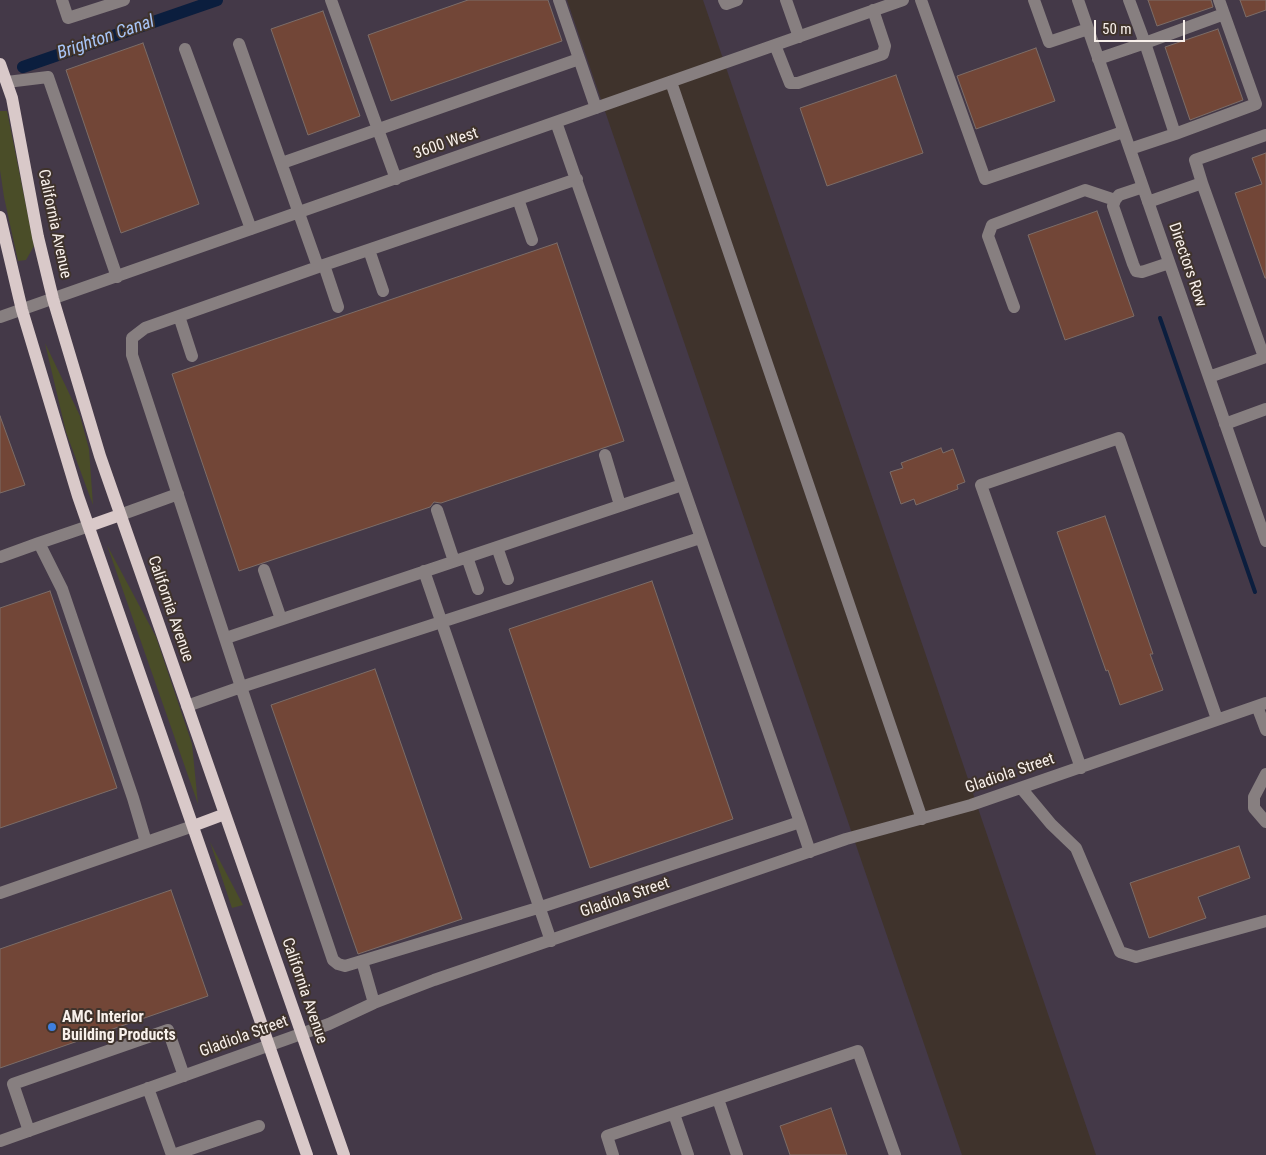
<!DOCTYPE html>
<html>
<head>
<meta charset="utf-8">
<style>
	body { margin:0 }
	#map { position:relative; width:1266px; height:1155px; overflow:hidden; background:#3f332c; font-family:"Roboto Condensed",sans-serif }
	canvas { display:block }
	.scale { position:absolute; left:1094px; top:20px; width:91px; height:22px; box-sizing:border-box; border:2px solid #f8f0eb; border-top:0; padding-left:6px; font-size:15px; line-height:18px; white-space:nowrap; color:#f8f0eb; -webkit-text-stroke:4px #3f332c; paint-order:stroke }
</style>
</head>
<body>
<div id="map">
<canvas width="1266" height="1155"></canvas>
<div class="scale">50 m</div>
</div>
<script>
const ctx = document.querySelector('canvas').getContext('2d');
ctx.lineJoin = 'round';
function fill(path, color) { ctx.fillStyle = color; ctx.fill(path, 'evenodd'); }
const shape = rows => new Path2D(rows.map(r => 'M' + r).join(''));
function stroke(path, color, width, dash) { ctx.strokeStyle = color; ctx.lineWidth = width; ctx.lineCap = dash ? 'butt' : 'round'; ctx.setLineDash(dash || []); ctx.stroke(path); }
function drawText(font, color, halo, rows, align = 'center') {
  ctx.font = font + ' "Roboto Condensed",sans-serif'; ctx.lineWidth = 4; ctx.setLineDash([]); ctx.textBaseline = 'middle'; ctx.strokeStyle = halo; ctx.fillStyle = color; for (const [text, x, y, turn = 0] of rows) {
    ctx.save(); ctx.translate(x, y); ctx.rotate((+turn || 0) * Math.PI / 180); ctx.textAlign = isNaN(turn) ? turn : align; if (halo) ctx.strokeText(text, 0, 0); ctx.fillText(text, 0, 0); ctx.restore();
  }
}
const industrial = shape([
	[0,0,567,0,962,1155,0,1155],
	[703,0,1266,0,1266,1155,1096,1155]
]);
const green = shape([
	[0,111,7,111,34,246,26,260,18,261,4,197,0,170],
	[45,343,80,416,89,449,93,505,66,432],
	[107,545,156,637,192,744,198,804],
	[210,842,243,905,232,908]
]);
const stream = shape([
	[1160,318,1255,592]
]);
const canal = shape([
	[23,67,217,0]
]);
const building = shape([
	[468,0,548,0,562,41,391,101,368,35,468,0],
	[1148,0,1211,0,1213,7,1157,26,1148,0],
	[1240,0,1266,0,1266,10,1246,17,1240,0],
	[323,11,360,116,308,135,271,29,323,11],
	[1218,29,1243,100,1190,120,1165,47,1218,29],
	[143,43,199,204,121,233,66,70,143,43],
	[1036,48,1055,101,976,129,957,76,1036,48],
	[896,75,923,153,827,186,800,108,896,75],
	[1266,153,1266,278,1265,278,1235,193,1262,184,1252,158,1266,153],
	[1097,211,1134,316,1065,340,1028,235,1097,211],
	[557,243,624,441,441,503,434,502,430,507,239,571,172,374,557,243],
	[0,416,25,485,0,493,0,416],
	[941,448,943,453,953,449,965,482,957,485,958,489,916,505,914,499,901,504,890,472,903,468,901,463,941,448],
	[1105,516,1153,654,1150,654,1163,690,1120,705,1108,670,1106,671,1057,532,1105,516],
	[652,581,733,819,590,868,509,629,652,581],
	[50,591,117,788,0,828,0,608,50,591],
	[375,669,462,919,358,954,271,705,375,669],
	[1239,846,1250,878,1198,897,1206,918,1149,938,1130,883,1239,846],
	[171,890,208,996,0,1068,0,949,171,890],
	[831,1108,847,1155,790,1155,780,1126,831,1108]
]);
const minor = shape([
	[62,0,68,18,124,0],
	[331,0,396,179],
	[559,0,596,108],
	[724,0,726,4,737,0],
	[786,0,799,37],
	[921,0,985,179,1123,132],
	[1034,0,1049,42,1088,29],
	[1078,0,1266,541],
	[1129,0,1145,43,1224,14,1219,0],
	[239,44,318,267,577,179],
	[775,45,790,83,798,83,883,54,885,46,873,10],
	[185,49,251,229],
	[1098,59,1145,43,1175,134,1130,149],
	[7,82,48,77,117,277],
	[671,82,922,819],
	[556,122,800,822],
	[1175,134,1256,104,1224,14],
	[282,163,579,59],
	[1202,183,1264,357],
	[1143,187,1119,195,1115,200,1113,206,1133,264,1136,271,1142,272,1169,263],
	[518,199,532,240],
	[1148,202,1202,183,1195,160,1266,135],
	[369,250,383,291],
	[324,265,338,307],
	[318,267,145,328,132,338,132,355,241,687,700,538],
	[1014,307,988,236,992,225,1085,190,1115,200],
	[179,316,192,356],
	[0,317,903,0],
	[1209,377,1266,357],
	[1225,424,1266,409],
	[605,455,620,505],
	[437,510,454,561],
	[120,515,178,494],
	[89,526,39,543,62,589,133,798,146,842],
	[497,547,508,579],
	[0,557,39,543],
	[467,557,478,589],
	[264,570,281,619],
	[424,571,551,941],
	[226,638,682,485],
	[187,706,241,687,333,960,338,964,345,966,541,907,800,822,810,852],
	[1257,706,1266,730],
	[1081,768,981,485,1119,438,1217,719],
	[1266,774,1254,797,1254,808,1266,822],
	[1021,788,1051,824,1076,848,1120,952,1136,957,1266,921],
	[0,893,193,826],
	[362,961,374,1003],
	[148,1088,172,1155],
	[718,1099,737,1155],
	[674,1114,688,1155],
	[29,1131,13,1084,168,1030,184,1076],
	[0,1141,329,1024,374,1003,434,980,846,839,971,805,1266,703],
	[173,1155,259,1126],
	[613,1155,607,1136,858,1051,895,1155]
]);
const major = shape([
	[0,64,12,98,38,237,53,299,100,456,344,1155],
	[0,217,22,310,78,496,307,1155],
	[89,526,120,515],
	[193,826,225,814]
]);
const markers = [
	[52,1027,5,"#3f7fe0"]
];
const streetNames = [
	["3600 West",446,144,-19],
	["California Avenue",54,224,78],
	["Directors Row",1187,265,71],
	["California Avenue",170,609,71],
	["Gladiola Street",1010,774,-19],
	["Gladiola Street",625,898,-19],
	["California Avenue",304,991,71],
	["Gladiola Street",244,1037,-20]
];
const poiNames = [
	["AMC Interior",62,1018],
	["Building Products",62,1036]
];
const waterNames = [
	["Brighton Canal",106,38,-19]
];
fill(industrial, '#443948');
fill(green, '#4a4d28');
stroke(stream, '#0b1e3e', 4);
stroke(canal, '#0b1e3e', 12);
fill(building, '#724637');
stroke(building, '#7c6d68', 1);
stroke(minor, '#877f80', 12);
stroke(major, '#d9c9c9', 12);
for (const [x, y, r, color] of markers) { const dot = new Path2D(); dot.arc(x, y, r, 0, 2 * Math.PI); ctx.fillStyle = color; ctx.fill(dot); stroke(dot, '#3f332c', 2); }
drawText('16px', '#f8f0eb', '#3f332c', streetNames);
drawText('bold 16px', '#f8f0eb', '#3f332c', poiNames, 'left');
drawText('italic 18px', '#a8c5f7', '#3f332c', waterNames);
</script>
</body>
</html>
